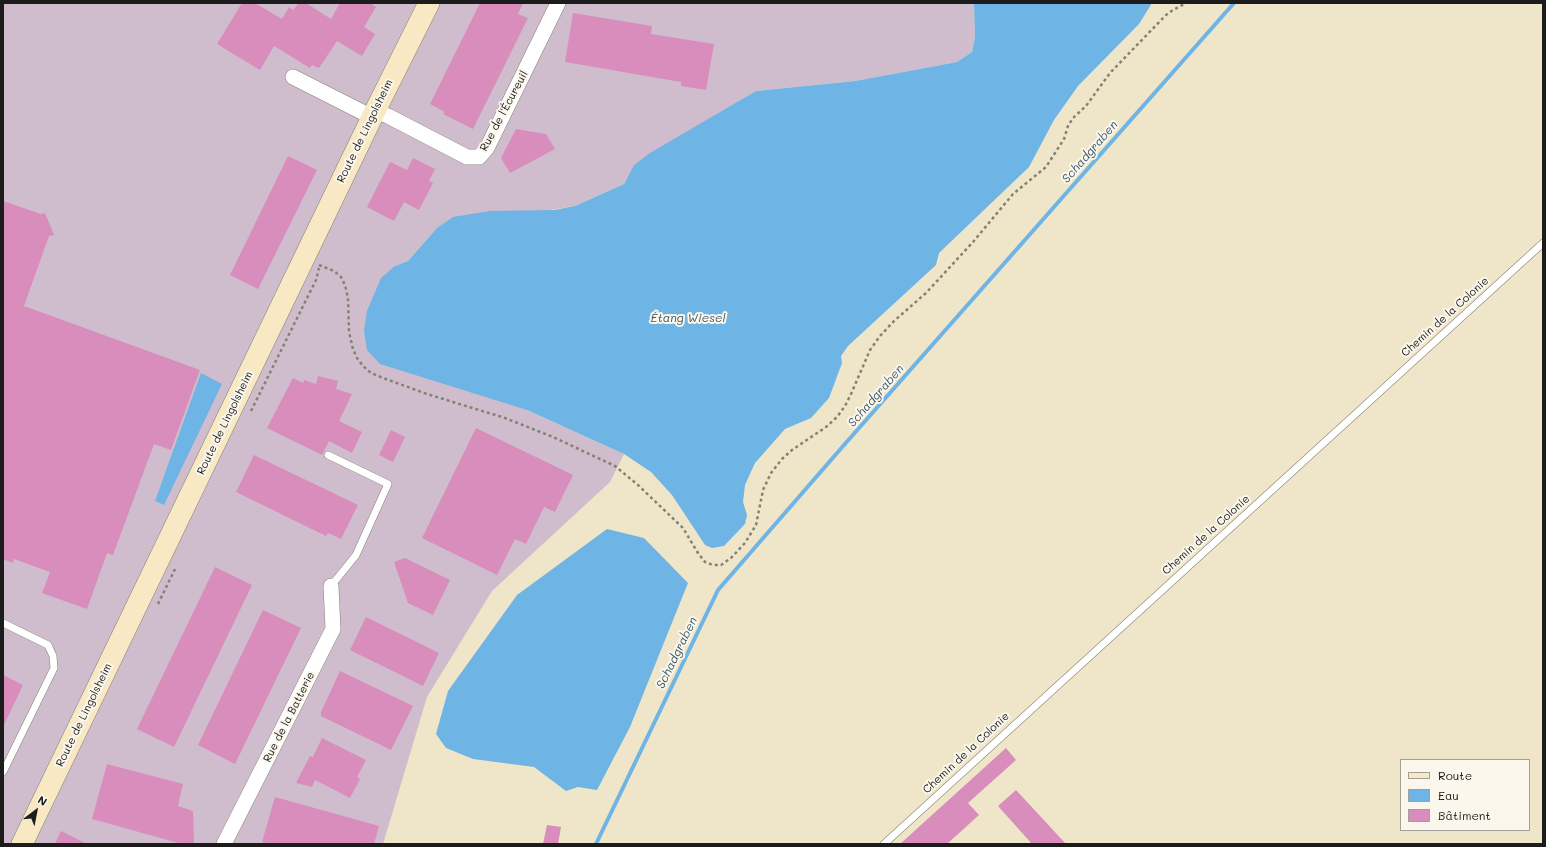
<!DOCTYPE html>
<html>
<head>
<meta charset="utf-8">
<style>
	body { margin:0 }
	#map { position:relative; width:1546px; height:847px; overflow:hidden; background:#efe6c9; font-family:Mali,sans-serif }
	canvas { display:block }
	.frame { position:absolute; inset:0; border:4px solid #1c1c1c; pointer-events:none }
	.legend { position:absolute; left:1400px; top:759px; width:130px; height:72px; box-sizing:border-box; background:#fbf7ec; border:1px solid #a29f99; margin:0; padding:5px 7px; list-style:none; font-size:12px; color:#1c1c1c }
	.legend li { display:flex; align-items:center; gap:8px; height:20px }
	.legend b { width:20px; border:1px solid #a29f99 }
	.north { position:absolute; left:16px; top:791px; width:40px; height:40px; -webkit-text-stroke:3px #fbf7ec; paint-order:stroke; rotate:32deg; font-size:11px; font-weight:700; line-height:16px; text-align:center; color:#1c1c1c }
	.north::after { content:''; display:block; margin:auto; width:14px; height:18px; background:#1c1c1c; clip-path:polygon(50% 0,100% 100%,50% 72%,0 100%) }
</style>
</head>
<body>
<div id="map">
<canvas width="1546" height="847"></canvas>
<div class="frame"></div>
<ul class="legend">
<li><b style="height:5px;background:#f8e8c3"></b>Route</li>
<li><b style="height:11px;background:#6eb4e5"></b>Eau</li>
<li><b style="height:11px;background:#d88dbc"></b>Bâtiment</li>
</ul>
<div class="north">N</div>
</div>
<script>
const ctx = document.querySelector('canvas').getContext('2d');
ctx.lineJoin = 'round';
function fill(path, color) { ctx.fillStyle = color; ctx.fill(path, 'evenodd'); }
const shape = rows => new Path2D(rows.map(r => 'M' + r).join(''));
function stroke(path, color, width, dash) { ctx.strokeStyle = color; ctx.lineWidth = width; ctx.lineCap = dash ? 'butt' : 'round'; ctx.setLineDash(dash || []); ctx.stroke(path); }
function drawText(font, color, halo, rows, align = 'center') {
  ctx.font = font + ' Mali,sans-serif'; ctx.lineWidth = 4; ctx.setLineDash([]); ctx.textBaseline = 'middle'; ctx.strokeStyle = halo; ctx.fillStyle = color; for (const [text, x, y, turn = 0] of rows) {
    ctx.save(); ctx.translate(x, y); ctx.rotate((+turn || 0) * Math.PI / 180); ctx.textAlign = isNaN(turn) ? turn : align; if (halo) ctx.strokeText(text, 0, 0); ctx.fillText(text, 0, 0); ctx.restore();
  }
}
const industrial = shape([
	[3,3,974,3,975,37,972,52,957,62,855,81,756,91,634,165,624,184,575,206,437,228,408,261,395,266,527,410,624,454,610,482,492,591,427,697,383,844,3,844]
]);
const water = shape([
	[974,3,1152,3,1139,24,1078,86,1054,120,1029,167,939,253,936,265,848,346,841,356,842,363,829,398,811,418,785,429,755,463,745,485,743,502,747,515,745,524,724,546,712,548,705,545,672,495,651,472,624,454,527,410,380,364,367,350,364,331,367,311,381,278,395,266,408,261,437,228,453,217,490,211,554,210,575,206,624,184,634,165,650,153,756,91,855,81,957,62,972,52,975,37],
	[201,373,222,384,164,505,155,501],
	[607,529,644,538,688,583,630,727,597,790,578,787,566,791,534,767,473,759,446,748,436,734,448,691,517,595]
]);
const stream = shape([
	[596,844,718,590,844,445,1234,3]
]);
const building = shape([
	[242,3,255,3,282,19,289,7,293,10,299,3,306,3,331,19,340,3,370,3,376,7,364,27,375,34,362,56,337,41,319,68,312,65,310,68,274,46,260,70,217,44],
	[480,3,523,3,518,14,528,18,473,129,443,114,445,112,430,104],
	[573,13,652,26,651,34,714,44,706,90,681,86,681,82,565,62],
	[516,129,546,134,555,149,510,173,501,158],
	[288,156,317,170,258,289,230,275],
	[413,158,435,169,429,181,433,183,419,210,404,202,394,221,367,207,390,162,407,170],
	[3,201,41,214,45,213,54,235,49,236,24,306,200,370,171,450,154,444,113,555,107,553,87,609,42,593,50,572,14,559,13,563,3,559],
	[318,376,338,381,336,389,352,394,339,421,362,432,352,453,329,441,322,455,267,428,293,378,303,383,304,380,316,384],
	[476,428,573,475,555,512,544,507,526,544,515,539,497,575,422,538],
	[391,430,405,437,393,462,379,455],
	[254,455,358,505,341,539,328,533,326,536,236,492],
	[405,558,450,580,433,615,408,603,394,562],
	[215,567,252,585,174,747,137,729],
	[263,610,301,628,235,764,198,745],
	[366,617,439,653,423,686,350,650],
	[340,671,413,706,391,750,321,716,321,712],
	[3,675,23,685,3,727],
	[322,738,366,760,357,777,360,779,350,798,315,780,312,787,296,783,310,756,313,757],
	[1006,748,1016,760,968,803,979,815,947,844,900,844],
	[107,764,183,784,178,806,193,811,194,844,182,844,92,819],
	[1016,790,1066,844,1032,844,998,806],
	[275,797,379,826,374,844,269,844,262,842],
	[547,825,561,827,558,844,543,844],
	[61,831,87,844,55,844]
]);
const path = shape([
	[319,265,334,271,341,277,345,285,348,298,349,332,353,349,357,358,363,366,371,373,383,378,427,394,505,418,553,437,615,466,638,485,683,528,698,553,705,562,713,565,721,565,731,558,745,543,756,525,763,490,771,473,782,459,792,450,826,427,837,417,845,406,851,394,870,350,880,336,894,321,926,293,973,242,1013,194,1046,167,1064,139,1068,126,1073,118,1086,106,1110,73,1166,15,1173,10,1186,3],
	[251,411,316,280,319,268],
	[158,604,175,569]
]);
const service = shape([
	[328,455,388,484,356,555,331,586],
	[3,623,48,645,53,656,54,668,3,772],
	[884,844,1543,243]
]);
const minor = shape([
	[293,77,372,117],
	[375,111,388,116,467,157,479,157,487,148,558,3],
	[224,844,333,629,331,586]
]);
const secondary = shape([
	[22,844,375,111,429,3]
]);
const streetNames = [
	["Rue de l'Écureuil",504,111,-62],
	["Route de Lingolsheim",365,131,-64],
	["Chemin de la Colonie",1445,317,-42],
	["Route de Lingolsheim",225,423,-64],
	["Chemin de la Colonie",1206,535,-42],
	["Route de Lingolsheim",84,715,-64],
	["Rue de la Batterie",289,717,-63],
	["Chemin de la Colonie",966,753,-43]
];
const waterNames = [
	["Schadgraben",1090,152,-49],
	["Étang Wiesel",688,318],
	["Schadgraben",876,396,-49],
	["Schadgraben",677,653,-64]
];
fill(industrial, '#cfbdce');
fill(water, '#6eb4e5');
stroke(stream, '#6eb4e5', 4);
fill(building, '#d88dbc');
stroke(service, '#868172', 8);
stroke(minor, '#868172', 16);
stroke(secondary, '#868172', 22);
stroke(path, '#868172', 2.5, [3, 3]);
stroke(service, '#fff', 7);
stroke(minor, '#fff', 15);
stroke(secondary, '#f8e8c3', 21);
drawText('11px', '#1c1c1c', '#fbf7ec', streetNames);
drawText('italic 12px', '#3d596c', '#fbf7ec', waterNames);
</script>
</body>
</html>
